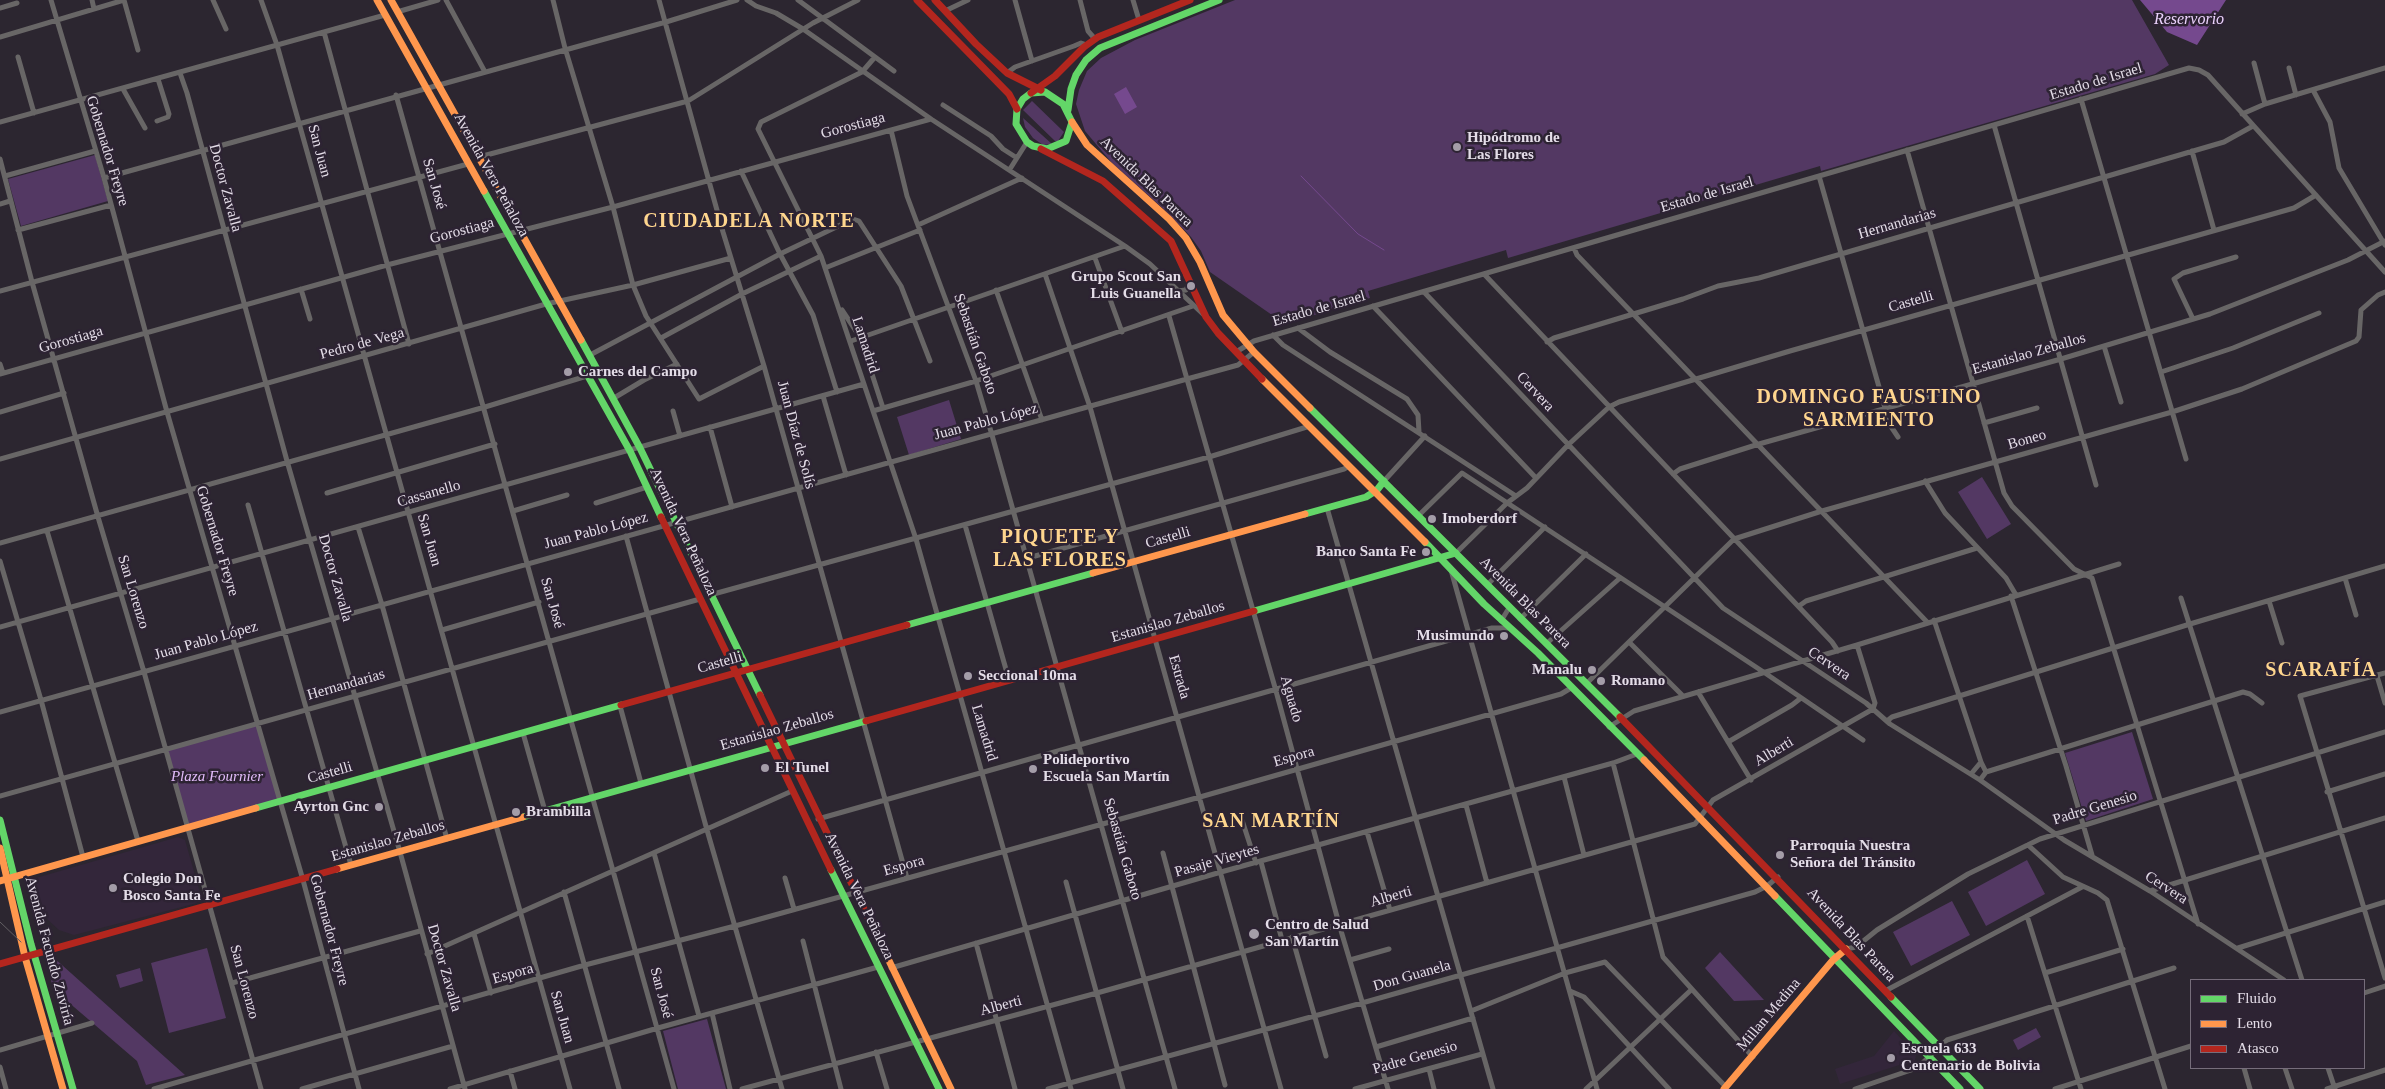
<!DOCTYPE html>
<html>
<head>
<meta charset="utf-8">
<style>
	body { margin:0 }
	#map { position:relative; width:2385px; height:1089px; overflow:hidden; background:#2c2630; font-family:Georgia,serif }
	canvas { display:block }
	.legend { position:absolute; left:2190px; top:979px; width:175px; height:90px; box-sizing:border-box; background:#2d2333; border:1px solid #766d7b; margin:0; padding:6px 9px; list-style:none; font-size:15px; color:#e4dde8 }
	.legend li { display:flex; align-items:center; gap:10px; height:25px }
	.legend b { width:25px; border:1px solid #766d7b }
</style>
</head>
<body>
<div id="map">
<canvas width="2385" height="1089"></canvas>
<ul class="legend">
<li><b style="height:6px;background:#63d668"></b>Fluido</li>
<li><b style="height:6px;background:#ff974d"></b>Lento</li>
<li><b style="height:6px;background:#b3261e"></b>Atasco</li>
</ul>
</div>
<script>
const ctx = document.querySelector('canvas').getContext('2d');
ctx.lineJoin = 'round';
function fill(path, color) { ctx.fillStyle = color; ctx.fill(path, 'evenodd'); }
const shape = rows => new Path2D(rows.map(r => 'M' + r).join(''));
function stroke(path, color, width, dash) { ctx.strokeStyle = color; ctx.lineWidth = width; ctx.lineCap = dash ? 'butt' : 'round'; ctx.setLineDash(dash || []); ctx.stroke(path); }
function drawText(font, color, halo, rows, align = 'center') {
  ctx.font = font + ' Georgia,serif'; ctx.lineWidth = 5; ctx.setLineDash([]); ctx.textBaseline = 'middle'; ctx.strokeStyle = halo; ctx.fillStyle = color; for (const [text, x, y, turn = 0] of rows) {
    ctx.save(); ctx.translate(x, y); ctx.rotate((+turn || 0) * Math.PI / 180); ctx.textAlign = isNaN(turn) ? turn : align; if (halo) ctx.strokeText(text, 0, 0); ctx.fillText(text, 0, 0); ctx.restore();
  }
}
const built = shape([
	[178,837,185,840,201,896,197,903,74,935,59,930,47,919,36,906,26,885,29,880],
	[1894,1031,1916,1055,1915,1060,1840,1084,1835,1069,1874,1056]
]);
const green = shape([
	[1235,0,2132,0,2169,65,2155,74,1821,171,1820,166,1508,258,1506,250,1368,291,1370,298,1285,324,1210,272,1201,251,1191,237,1166,211,1112,163,1085,131,1076,104,1079,90,1087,71,1101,58,1135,40],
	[1032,101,1064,132,1058,141,1055,141,1023,110],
	[1023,118,1052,144,1043,145,1033,138,1025,127],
	[95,155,108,201,21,226,8,179],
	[949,400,961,439,909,455,897,417],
	[1982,477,2011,524,1987,539,1958,492],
	[257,723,279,802,188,827,166,750],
	[2132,732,2153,799,2086,821,2065,753],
	[2027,860,2045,894,1986,926,1968,892],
	[1952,901,1970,935,1911,966,1893,932],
	[207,948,226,1018,169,1033,151,963],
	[1720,952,1764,1000,1734,1001,1705,968],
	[53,957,185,1075,146,1085,137,1061,53,989,48,967,49,961],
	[140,968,143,981,120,988,116,975],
	[707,1019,726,1089,678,1089,663,1031],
	[2036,1028,2041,1037,2018,1050,2013,1040]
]);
const water = shape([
	[2140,0,2226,0,2197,45,2167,32],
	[1126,87,1137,107,1125,114,1114,94]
]);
const stream = shape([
	[1301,176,1358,234,1384,250]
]);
const street = shape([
	[51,0,104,178,167,412,303,880,359,1089],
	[92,0,94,9],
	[124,0,138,50],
	[213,0,226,29],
	[261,0,277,45,299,123,570,1089],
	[446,0,485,72],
	[553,0,565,48,613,207,633,285,646,316,699,399,764,366],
	[659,0,723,232,764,366,907,878],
	[747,0,756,6,776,13,803,29,931,119,1125,246,1150,264,1204,315],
	[798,0,894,71],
	[1015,0,1032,61],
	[1080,0,1088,31,1095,39],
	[1133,0,1139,20],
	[0,8,17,3],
	[945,11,968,0],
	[397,12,438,0],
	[324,32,409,344],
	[0,37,124,0],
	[18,57,34,113],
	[875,57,862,72,761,122,758,129,821,256,916,539,1071,1089],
	[2254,63,2265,104],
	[2289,68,2296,95],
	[180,73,187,93,287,461,400,852,465,1089],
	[1007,73,1015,67,1074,46,1081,43,1087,45],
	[123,89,145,128],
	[2313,90,2330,122,2339,168,2385,245],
	[396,95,674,1089],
	[2081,99,2186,459],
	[943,105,991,136,1003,149,1017,158],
	[2242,114,2265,104,2385,68],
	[157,121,168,117,169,114,158,79],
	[0,122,385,15],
	[1994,125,2096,485],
	[891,130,907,196,976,381,992,435,1175,1089],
	[1907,150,2004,493,2012,506,2074,569,2092,578,2198,924],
	[2192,151,2214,230],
	[479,157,688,101,813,23,858,0],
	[0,159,32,282,98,517,144,672,261,1089],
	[1010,169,1027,142],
	[741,171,780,254,813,315,837,392],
	[5,176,95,151],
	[1819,176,1885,408],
	[104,178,666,22,737,0],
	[0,204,10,201],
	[918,225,1022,178],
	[18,230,111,205],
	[1574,248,1577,255,1927,622],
	[1095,258,1122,332],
	[825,268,920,230],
	[1045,274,1090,407,1281,1089],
	[1484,274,1832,642,1838,651],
	[301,289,310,319],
	[996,290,1042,420],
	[0,291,468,164],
	[1177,291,1186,290,1190,281],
	[1424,292,1723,608,1866,703,1890,724,1980,780,2064,840,2150,891,2284,980],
	[1373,306,1536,478],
	[842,310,860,337,883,408],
	[1169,316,1276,691,1339,924,1388,1089],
	[2193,319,2174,279,2183,273,2236,257],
	[1298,328,1330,352,1407,399,1418,415,1419,432],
	[1273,335,1283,345,1516,496],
	[661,338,742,294,821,256],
	[851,341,1125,246],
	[1547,342,1554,338,1683,299,1718,286,1759,278,2224,142,2253,126],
	[2104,346,2121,402],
	[1236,352,1254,341,2189,68,2199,70,2208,75,2385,272],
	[590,355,780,254,853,219,859,221,901,286,930,361],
	[0,364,3,373],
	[2161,372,2233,348,2319,313],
	[0,374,387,265,613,207,931,119],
	[823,396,846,475],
	[614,398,644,380,677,364],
	[1880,410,1898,437],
	[673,411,680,436],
	[873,411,976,381,1193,306],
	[0,412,64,393],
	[1984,423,2037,408],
	[710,427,732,507],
	[0,459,546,304,633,285,731,258],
	[1673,474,1680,469,1759,444,2061,359,2210,314,2348,260,2385,241],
	[1384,481,1425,436],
	[1925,481,1945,513,2006,578,2016,595],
	[327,493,495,444],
	[596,503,647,487],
	[248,505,351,865],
	[1327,508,1493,1089],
	[513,511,567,495],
	[1418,516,1462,473,1765,673,1863,740],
	[965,525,1009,680],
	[358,527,382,605,447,839],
	[47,531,138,841],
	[626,536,707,830,782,1089],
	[0,543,485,407,587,376],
	[1456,553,1507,503,1527,488,1568,445,1609,407,1619,402,1790,351,2294,208,2316,195],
	[1028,558,1344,469,1349,466],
	[0,561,41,700,83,857],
	[1451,570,1597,1089],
	[2345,578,2356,615],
	[1487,585,1545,527],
	[710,595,1209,457,1310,426],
	[2011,596,2066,766,2092,855],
	[2181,598,2302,980],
	[2269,601,2282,643],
	[1799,606,1806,601,1977,548],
	[1520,619,1586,554],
	[1934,620,1981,762,1986,772],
	[1501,621,1509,608],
	[0,627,864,384],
	[442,630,539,602],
	[1629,642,1683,696],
	[1546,644,1620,578],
	[2385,673,2300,696,2385,978],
	[2377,676,2385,703],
	[1586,684,1734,539,1822,511,2172,412,2242,389,2356,341,2359,337,2361,310,2378,295,2385,292],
	[1698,692,1751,780],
	[620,706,641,783],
	[0,712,1187,379,1238,365,1254,352],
	[1887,721,1892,717,2190,624,2385,566],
	[1609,727,1634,711,1857,645,2119,564],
	[523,733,545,811],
	[1728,742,1792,705,1801,698],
	[1613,763,1663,957,1753,1057],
	[1971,774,1981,762],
	[1564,777,1584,855],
	[1980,780,1986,772,2243,692,2250,694,2262,703],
	[2327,792,2385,774],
	[0,796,700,599],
	[1466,805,1487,883],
	[1241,817,1256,863],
	[818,819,1492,628,1508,628],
	[1367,832,1390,910],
	[2028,845,2063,877,2098,893,2107,900,2165,1089],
	[654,853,699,1016],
	[1163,853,1225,1085],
	[1261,862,1282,940],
	[785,878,794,909],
	[1066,882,1123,1089],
	[2150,891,2385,818],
	[564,892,619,1089],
	[2027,916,2081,1089],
	[474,934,491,993],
	[1292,937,1326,1056],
	[803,941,841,1089],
	[976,943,1015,1089],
	[2238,948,2385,902],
	[1846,949,1856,947,1877,930,1968,874,2040,839,2385,732],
	[427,954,792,791],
	[1350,960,1389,949],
	[891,968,1221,872,1613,763,1637,754],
	[2045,973,2123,949],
	[232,983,420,931],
	[1570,991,1584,997,1669,1089],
	[1885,991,2082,887],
	[2364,993,2385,986],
	[1471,1011,1565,973,1605,962,1726,1087],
	[712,1013,730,1089],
	[1376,1047,1473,1018],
	[0,1050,92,1023],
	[876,1052,887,1089],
	[0,1067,6,1089],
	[2244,1068,2250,1089],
	[2285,1068,2292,1089],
	[2328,1068,2335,1089],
	[1429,1069,1434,1089],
	[510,1071,515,1089],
	[154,1089,585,965,735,926,1200,797,1561,694,1571,688],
	[302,1089,453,1046],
	[450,1089,658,1028,878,967],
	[742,1089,1097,993,1695,824,1713,800,1873,709,1875,703,1857,645],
	[1048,1089,1362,1003,1755,892,1767,886,1778,877],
	[1355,1089,1482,1054],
	[1586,1089,1691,990],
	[1855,1089,1917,1068,1947,1040,2174,968],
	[2055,1089,2191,1046],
	[2327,1089,2385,1070]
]);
const fast = shape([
	[1045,92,1063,104,1072,122,1066,141,1047,149,1033,146,1027,142,1016,124,1017,109,1023,99,1031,93,1045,92],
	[1068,110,1071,89,1076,75,1086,60,1100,48,1219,0],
	[484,191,630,451,661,517],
	[581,340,640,448,760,695],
	[1310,408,1620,717],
	[1305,514,1366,497,1377,490,1384,481],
	[1425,542,1484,604,1538,653,1644,760],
	[1254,611,1456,553],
	[907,625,1093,573],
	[256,808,621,705],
	[523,817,866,721],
	[0,820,31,944,73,1089],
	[831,870,939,1089],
	[1775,896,1960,1089],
	[1891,997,1980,1089]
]);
const slow = shape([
	[377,0,484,191],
	[391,0,581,340],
	[1072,122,1087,145,1169,219,1186,238,1200,262,1223,315,1254,352,1310,408],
	[1262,379,1425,542],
	[1093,573,1305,514],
	[1644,760,1775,896],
	[0,848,25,957,63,1089],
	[337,869,523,817],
	[0,881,256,808],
	[879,940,951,1089],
	[1724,1089,1833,960,1846,949]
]);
const jam = shape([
	[917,0,1009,94,1017,109],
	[935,0,976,44,1007,73,1041,90],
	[1031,93,1055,76,1084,47,1098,37,1190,0],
	[1041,149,1103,181,1171,241,1206,317,1218,333,1262,379],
	[661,517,831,870],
	[760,695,879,940],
	[621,705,907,625],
	[1620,717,1891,997],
	[866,721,1254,611],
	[0,964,337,869]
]);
const tram = shape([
	[0,922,21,942]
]);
const markers = [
	[1457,147,5,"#a49da8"],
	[1191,286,5,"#a49da8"],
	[568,372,5,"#a49da8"],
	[1432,519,5,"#a49da8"],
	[1426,552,5,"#a49da8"],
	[1504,636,5,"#a49da8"],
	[1592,670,5,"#a49da8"],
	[968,676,5,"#a49da8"],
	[1601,681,5,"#a49da8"],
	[765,768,5,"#a49da8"],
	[1033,769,5,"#a49da8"],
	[379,807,5,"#a49da8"],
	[516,812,5,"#a49da8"],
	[1780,855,5,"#a49da8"],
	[113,888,5,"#a49da8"],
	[1254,934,6,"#a49da8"],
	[1891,1058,5,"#a49da8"]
];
const streetNames = [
	["Estado de Israel",2096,82,-17],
	["Gorostiaga",853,126,-15],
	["Gobernador Freyre",107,151,73],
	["San Juan",319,151,75],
	["Avenida Vera Peñaloza",491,175,61],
	["Avenida Blas Parera",1146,182,44],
	["San José",434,184,74],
	["Doctor Zavalla",225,188,75],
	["Estado de Israel",1707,195,-16],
	["Hernandarias",1897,224,-16],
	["Gorostiaga",462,231,-15],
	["Castelli",1911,302,-16],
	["Estado de Israel",1319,309,-16],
	["Gorostiaga",71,340,-16],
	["Pedro de Vega",362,344,-15],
	["Sebastián Gaboto",975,344,71],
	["Lamadrid",865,345,72],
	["Estanislao Zeballos",2029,354,-16],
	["Cervera",1535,392,47],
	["Juan Pablo López",986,422,-15],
	["Juan Díaz de Solís",796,435,75],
	["Boneo",2027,440,-16],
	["Cassanello",429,494,-16],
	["Juan Pablo López",596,531,-15],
	["Avenida Vera Peñaloza",683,532,65],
	["Castelli",1168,538,-16],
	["San Juan",429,540,74],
	["Gobernador Freyre",217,541,73],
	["Doctor Zavalla",335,578,74],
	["San Lorenzo",133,592,73],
	["San José",552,603,74],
	["Avenida Blas Parera",1525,603,45],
	["Estanislao Zeballos",1168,622,-16],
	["Juan Pablo López",206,641,-16],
	["Castelli",720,663,-16],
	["Cervera",1829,664,34],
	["Estrada",1179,677,74],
	["Hernandarias",346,685,-16],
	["Aguado",1291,699,74],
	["Estanislao Zeballos",777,730,-16],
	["Lamadrid",984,733,73],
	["Alberti",1774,752,-31],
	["Espora",1294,757,-16],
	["Castelli",330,773,-16],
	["Padre Genesio",2095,808,-17],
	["Estanislao Zeballos",388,841,-16],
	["Sebastián Gaboto",1122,849,74],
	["Pasaje Vieytes",1217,861,-16],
	["Espora",904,866,-16],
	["Cervera",2166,888,33],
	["Avenida Vera Peñaloza",859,896,64],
	["Alberti",1391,897,-16],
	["Gobernador Freyre",329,930,75],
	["Avenida Blas Parera",1851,935,47],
	["Avenida Facundo Zuviría",49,951,75],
	["Doctor Zavalla",444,968,74],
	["Espora",513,974,-16],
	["Don Guanela",1412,976,-16],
	["San Lorenzo",244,982,75],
	["San José",661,993,75],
	["Alberti",1001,1006,-15],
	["Millan Medina",1769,1015,-50],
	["San Juan",562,1017,74],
	["Padre Genesio",1415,1058,-16]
];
const poiNames = [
	["Hipódromo de",1467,138],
	["Las Flores",1467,155],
	["Grupo Scout San",1181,277,"right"],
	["Luis Guanella",1181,294,"right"],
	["Carnes del Campo",578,372],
	["Imoberdorf",1442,519],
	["Banco Santa Fe",1416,552,"right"],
	["Musimundo",1494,636,"right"],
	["Manalu",1582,670,"right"],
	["Seccional 10ma",978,676],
	["Romano",1611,681],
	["Polideportivo",1043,760],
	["Escuela San Martín",1043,777],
	["El Tunel",775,768],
	["Ayrton Gnc",369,807,"right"],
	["Brambilla",526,812],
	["Parroquia Nuestra",1790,846],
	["Señora del Tránsito",1790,863],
	["Colegio Don",123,879],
	["Bosco Santa Fe",123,896],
	["Centro de Salud",1265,925],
	["San Martín",1265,942],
	["Escuela 633",1901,1049],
	["Centenario de Bolivia",1901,1066]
];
const parkNames = [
	["Plaza Fournier",217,777]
];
const waterNames = [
	["Reservorio",2189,20]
];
const districtNames = [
	["CIUDADELA NORTE",749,222],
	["DOMINGO FAUSTINO",1869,398],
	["SARMIENTO",1869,421],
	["PIQUETE Y",1060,538],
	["LAS FLORES",1060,561],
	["SCARAFÍA",2321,671],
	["SAN MARTÍN",1271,822]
];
fill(built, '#33263a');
fill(green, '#533863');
fill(water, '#75498e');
stroke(stream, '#75498e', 1);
stroke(street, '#686666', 5);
stroke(fast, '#63d668', 7);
stroke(slow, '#ff974d', 7);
stroke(jam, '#b3261e', 7);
stroke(tram, '#636064', 1);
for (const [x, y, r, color] of markers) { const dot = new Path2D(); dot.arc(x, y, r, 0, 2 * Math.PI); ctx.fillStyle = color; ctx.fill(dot); stroke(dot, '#2d2333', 2); }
drawText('15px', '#e4dde8', '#2d2333', streetNames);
drawText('bold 15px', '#e4dde8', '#2d2333', poiNames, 'left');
drawText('italic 15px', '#e2bcfa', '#2d2333', parkNames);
drawText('italic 16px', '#ecd3fd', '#2d2333', waterNames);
ctx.letterSpacing = '1px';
drawText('bold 20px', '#fed58e', '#2d2333', districtNames);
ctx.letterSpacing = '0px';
</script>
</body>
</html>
